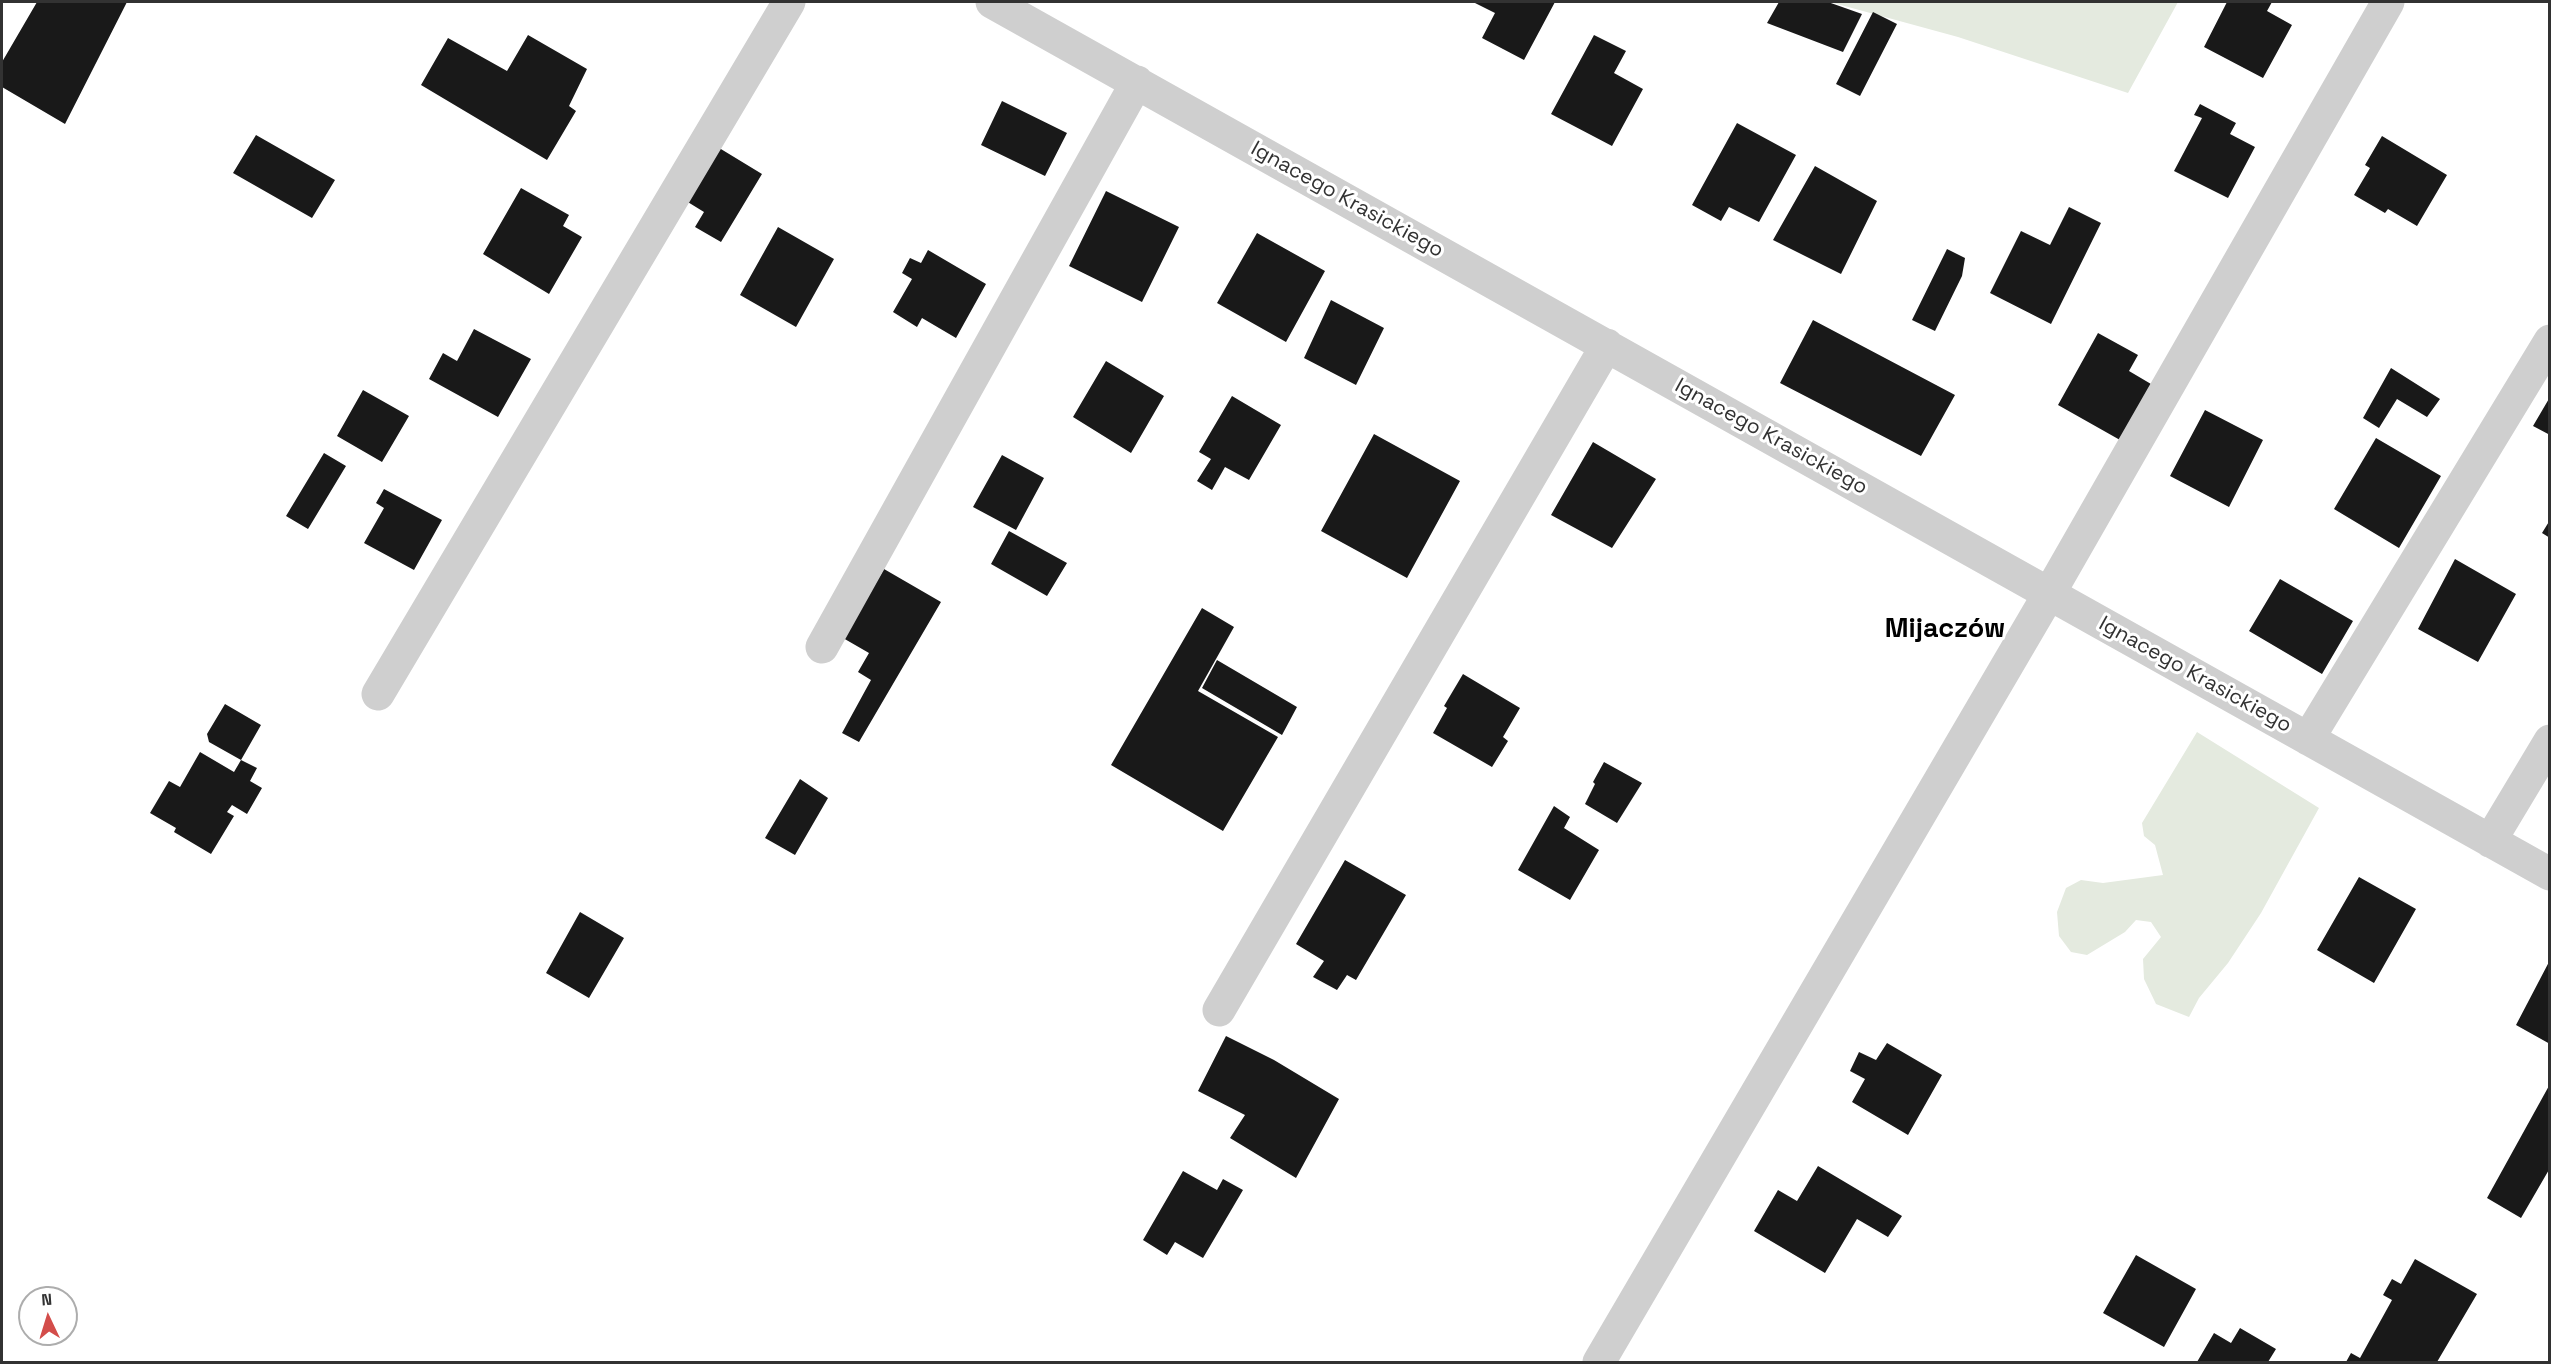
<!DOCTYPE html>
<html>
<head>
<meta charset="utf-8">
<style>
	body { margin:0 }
	#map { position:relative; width:2551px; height:1364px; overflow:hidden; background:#fff; font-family:"Space Grotesk",sans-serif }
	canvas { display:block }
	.frame { position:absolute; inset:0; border:3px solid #323232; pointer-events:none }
	.north { position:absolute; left:18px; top:1286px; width:60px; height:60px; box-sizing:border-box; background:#fff; border:2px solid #adadad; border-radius:50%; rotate:356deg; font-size:16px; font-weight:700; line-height:24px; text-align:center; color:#323232 }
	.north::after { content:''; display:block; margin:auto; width:21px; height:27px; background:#d34d4a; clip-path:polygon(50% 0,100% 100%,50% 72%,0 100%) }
</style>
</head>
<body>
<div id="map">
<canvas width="2551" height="1364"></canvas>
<div class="frame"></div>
<div class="north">N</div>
</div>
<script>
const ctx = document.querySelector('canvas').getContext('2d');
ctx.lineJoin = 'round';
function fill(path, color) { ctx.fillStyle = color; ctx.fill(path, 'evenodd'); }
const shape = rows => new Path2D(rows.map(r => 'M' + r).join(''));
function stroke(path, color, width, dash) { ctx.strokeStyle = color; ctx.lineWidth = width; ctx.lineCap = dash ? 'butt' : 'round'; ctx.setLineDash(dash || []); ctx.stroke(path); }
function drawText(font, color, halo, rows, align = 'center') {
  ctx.font = font + ' "Space Grotesk",sans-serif'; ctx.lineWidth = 6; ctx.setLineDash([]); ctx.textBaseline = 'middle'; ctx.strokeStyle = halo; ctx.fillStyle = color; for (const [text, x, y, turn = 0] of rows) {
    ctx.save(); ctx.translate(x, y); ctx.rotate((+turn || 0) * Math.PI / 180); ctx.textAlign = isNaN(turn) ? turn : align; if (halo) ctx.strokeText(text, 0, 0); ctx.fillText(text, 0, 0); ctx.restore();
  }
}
const green = shape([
	[1830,2,2178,2,2128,93,1958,37],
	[2197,732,2319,808,2261,913,2228,963,2199,998,2189,1017,2156,1004,2144,979,2143,959,2161,937,2151,922,2136,920,2125,932,2087,955,2071,952,2059,936,2057,912,2066,888,2081,880,2103,883,2163,875,2155,845,2144,836,2142,823]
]);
const building = shape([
	[37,2,127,2,65,124,2,87,2,62],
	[1473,2,1555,2,1524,60,1482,38,1495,13],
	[1779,2,1828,2,1862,14,1843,52,1767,23],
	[2227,2,2272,2,2267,11,2292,25,2263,78,2204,47],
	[1873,12,1897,24,1860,96,1836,84],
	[528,35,587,69,569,106,576,111,547,160,421,85,448,38,507,71],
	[1594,35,1626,51,1614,73,1643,89,1612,146,1551,114],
	[1002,101,1067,133,1045,176,981,145],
	[2200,104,2236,123,2230,134,2255,147,2228,198,2174,171,2202,118,2194,115],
	[1737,123,1796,155,1759,222,1729,207,1721,221,1692,205],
	[256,135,335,180,312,218,233,173],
	[2382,136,2447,175,2417,226,2388,209,2385,213,2354,195,2370,168,2365,165],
	[711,143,762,174,721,242,695,227,704,212,678,196],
	[1815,166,1877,201,1841,274,1773,240],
	[521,188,569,215,563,226,582,237,549,294,483,254],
	[1106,191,1179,227,1142,302,1069,266],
	[2069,207,2101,223,2051,324,1990,293,2021,231,2050,245],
	[778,227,834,259,796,327,740,295],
	[1257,233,1325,271,1286,342,1217,303],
	[1947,249,1965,258,1962,276,1935,331,1912,320],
	[928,250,986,284,956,338,922,318,917,327,893,312,912,279,902,273,910,258,921,263],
	[1331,300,1384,328,1356,385,1304,358],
	[1813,320,1955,395,1921,456,1780,383],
	[474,329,531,359,498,417,429,379,443,353,457,361],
	[2098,333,2138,355,2129,371,2151,384,2120,440,2058,405],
	[1106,361,1164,396,1131,453,1073,417],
	[2391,368,2440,399,2427,417,2397,399,2379,428,2363,418],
	[363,390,409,416,382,462,337,436],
	[1232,396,1281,425,1249,480,1225,467,1212,490,1197,481,1211,459,1199,452],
	[2550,397,2550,435,2533,426],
	[2205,410,2263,440,2229,507,2170,476],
	[1374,434,1460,481,1407,578,1321,531],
	[2376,438,2441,476,2399,548,2334,509],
	[1593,442,1656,479,1612,548,1551,515],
	[324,453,346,466,308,529,286,516],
	[1002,455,1044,478,1016,530,973,507],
	[384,489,442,520,414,570,364,543,384,508,376,503],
	[2550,520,2550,538,2542,533],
	[1009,531,1067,563,1047,596,991,564],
	[2455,559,2516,594,2478,662,2418,629],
	[884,569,941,602,859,742,842,733,871,680,858,672,869,653,843,638],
	[2280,579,2353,621,2322,674,2249,631],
	[1202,608,1234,627,1198,691,1278,737,1223,831,1111,765],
	[1217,660,1297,707,1282,735,1202,688],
	[1463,674,1520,708,1503,737,1508,741,1492,767,1433,733,1447,708,1444,706],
	[225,704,261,725,241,760,209,742,207,734],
	[200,752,234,772,241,760,257,768,250,781,262,788,247,814,232,805,227,812,234,816,211,854,174,832,176,828,150,813,169,781,180,787],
	[1604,762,1642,783,1617,823,1585,804,1595,784,1593,782],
	[800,779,828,798,795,855,765,838],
	[1554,806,1570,817,1564,828,1599,850,1570,900,1518,870],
	[1345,860,1406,895,1356,980,1347,975,1337,990,1313,977,1324,961,1296,944],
	[2359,877,2416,909,2374,983,2317,950],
	[580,912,624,938,589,998,546,973],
	[2550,960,2550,1044,2516,1025],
	[1226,1036,1274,1060,1339,1099,1296,1178,1230,1138,1245,1115,1198,1091],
	[1887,1043,1942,1075,1908,1135,1852,1102,1865,1079,1850,1071,1859,1052,1876,1060],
	[2550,1084,2550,1168,2521,1218,2487,1198],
	[1818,1166,1902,1216,1888,1237,1857,1219,1825,1273,1754,1231,1778,1190,1797,1201],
	[1183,1171,1217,1190,1223,1179,1243,1190,1203,1258,1175,1242,1167,1255,1143,1240],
	[2136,1255,2196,1289,2164,1347,2103,1313],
	[2415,1259,2477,1294,2437,1362,2346,1362,2351,1353,2360,1358,2392,1300,2383,1295,2392,1279,2401,1284],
	[2240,1328,2276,1349,2268,1362,2197,1362,2214,1333,2231,1343]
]);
const minor = shape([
	[992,2,2550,874],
	[822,647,1137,82],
	[378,694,789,2],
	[2308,739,2550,341],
	[2490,841,2550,741],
	[1219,1010,1607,345],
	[1599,1362,2049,594,2388,2]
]);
const streetNames = [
	["Ignacego Krasickiego",1347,200,29],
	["Ignacego Krasickiego",1771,437,29],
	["Ignacego Krasickiego",2195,675,29]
];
const districtNames = [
	["Mijaczów",1945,630]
];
fill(green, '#e4eadf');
fill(building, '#191919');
stroke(minor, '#cfcfcf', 33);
drawText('21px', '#323232', '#fff', streetNames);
drawText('bold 27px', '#000', '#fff', districtNames);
</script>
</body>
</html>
